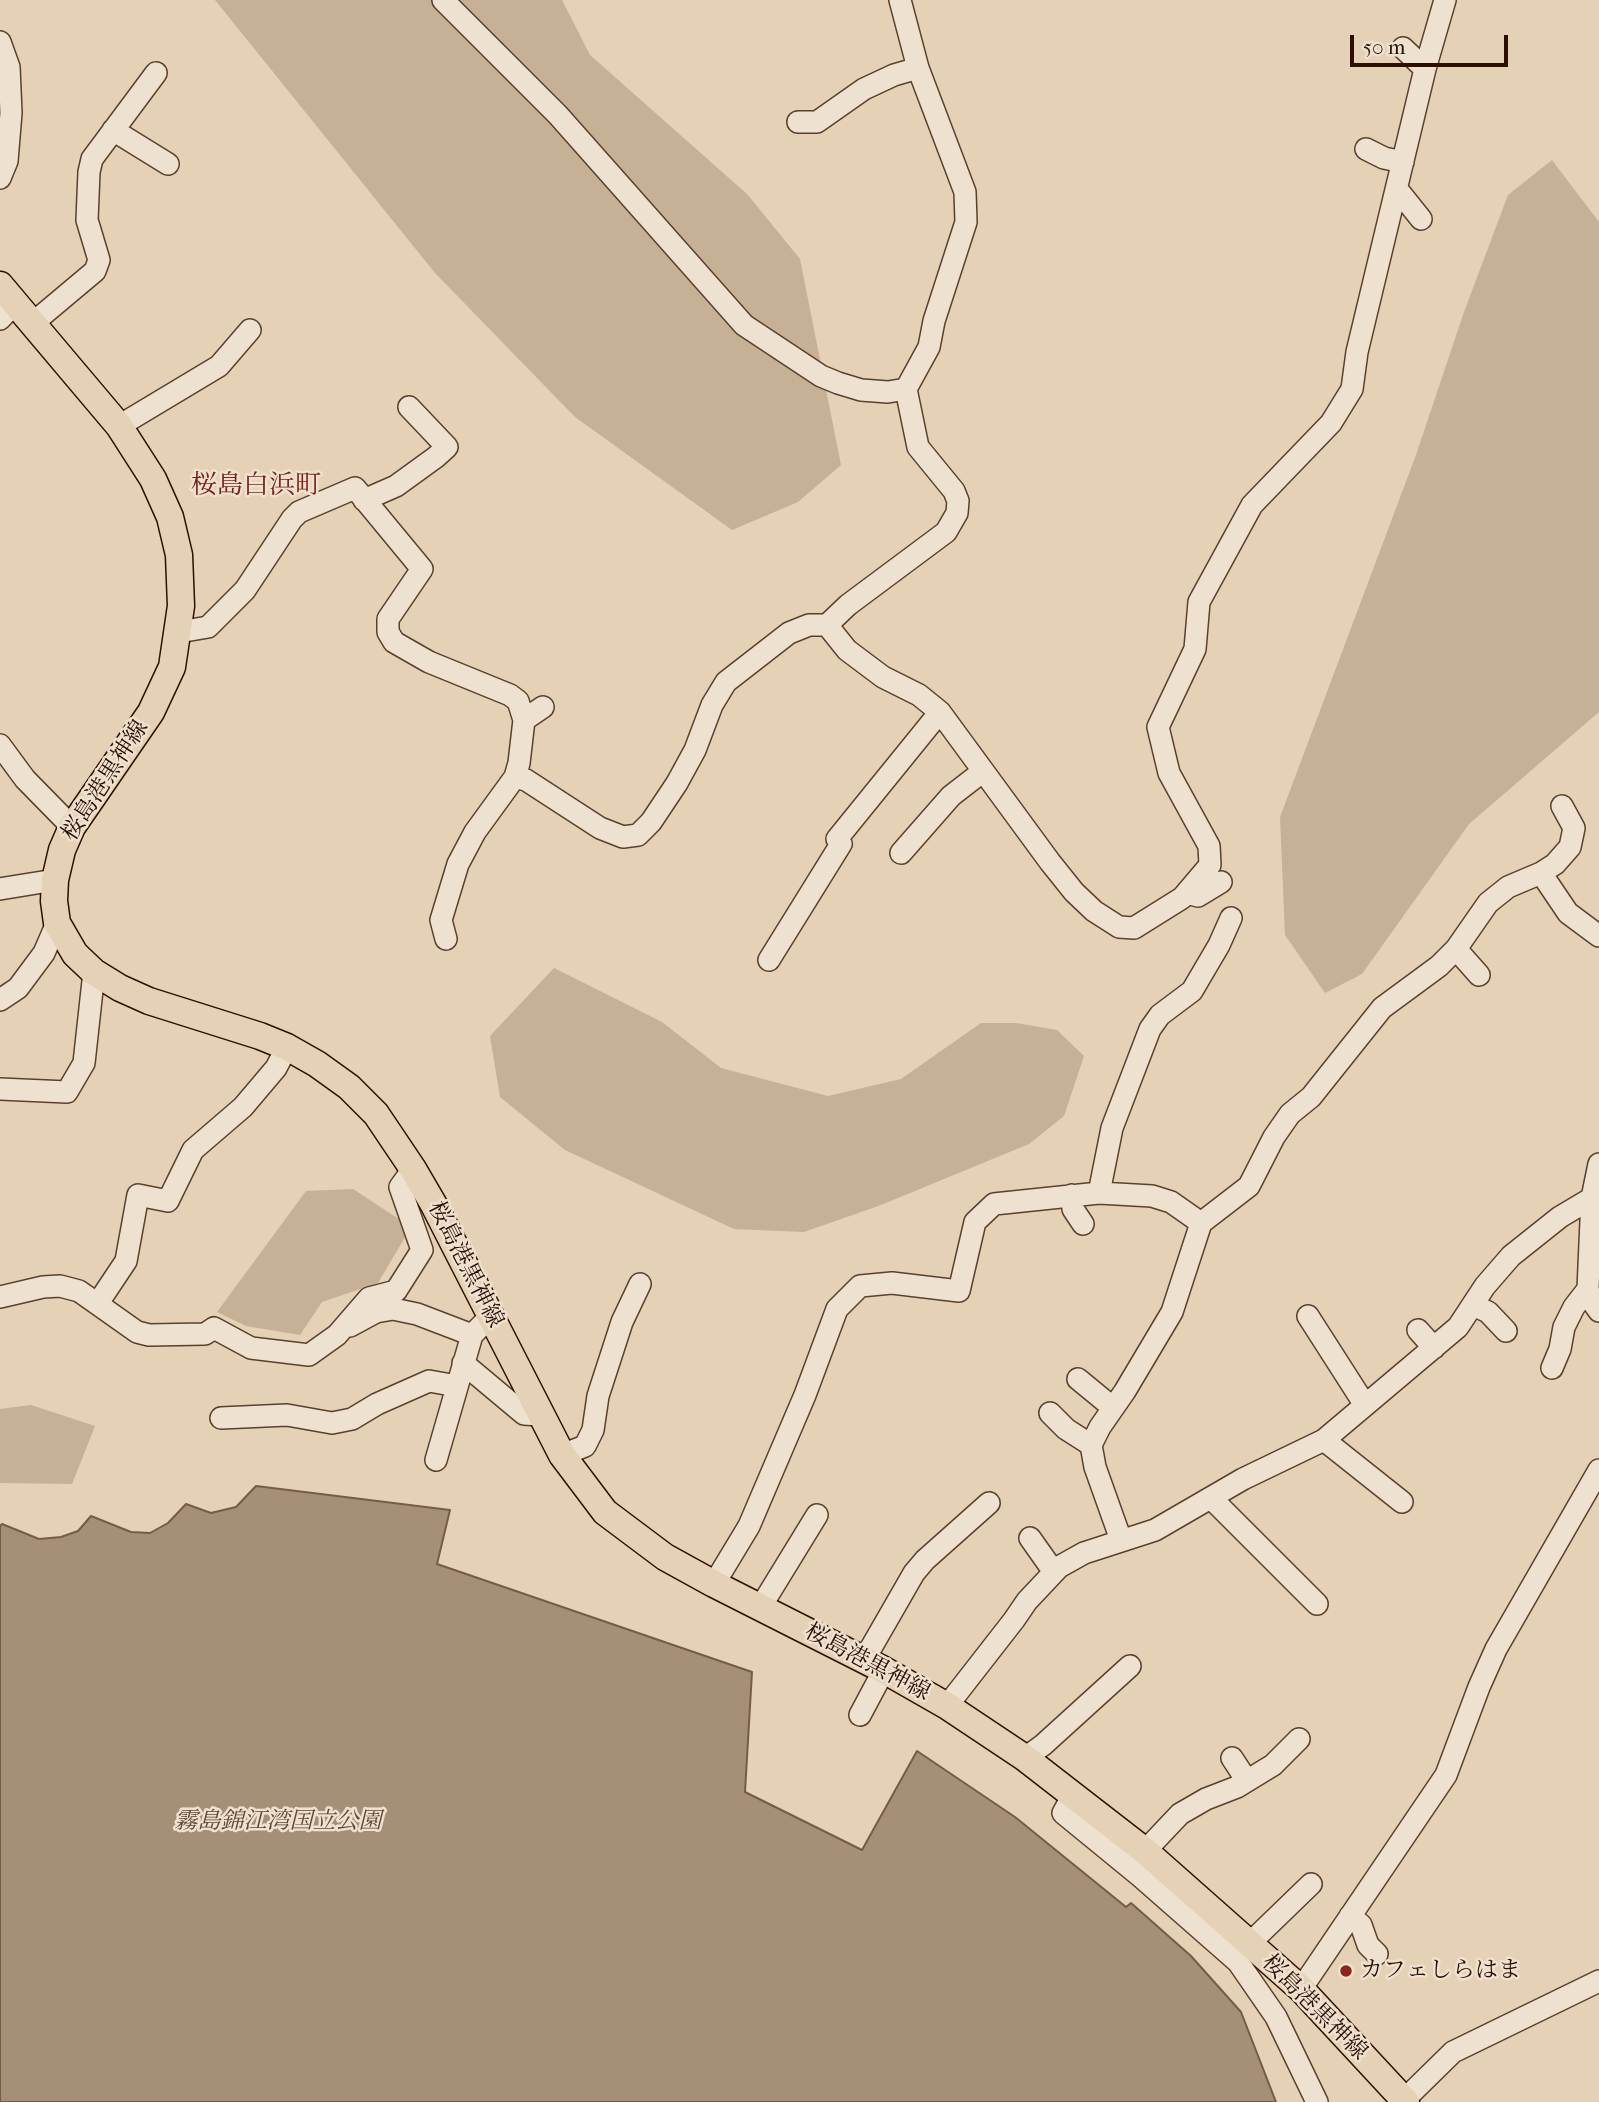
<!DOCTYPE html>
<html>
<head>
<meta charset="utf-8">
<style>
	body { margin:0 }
	#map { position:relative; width:1599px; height:2102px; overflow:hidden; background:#e5d1b5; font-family:"IM FELL French Canon",serif }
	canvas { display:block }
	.scale { position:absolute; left:1350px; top:35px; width:158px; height:32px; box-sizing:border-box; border:4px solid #2c0f00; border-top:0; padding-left:9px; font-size:21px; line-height:24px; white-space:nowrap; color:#2c0f00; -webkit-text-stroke:5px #eee1cf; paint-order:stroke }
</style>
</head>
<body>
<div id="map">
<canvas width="1599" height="2102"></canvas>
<div class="scale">50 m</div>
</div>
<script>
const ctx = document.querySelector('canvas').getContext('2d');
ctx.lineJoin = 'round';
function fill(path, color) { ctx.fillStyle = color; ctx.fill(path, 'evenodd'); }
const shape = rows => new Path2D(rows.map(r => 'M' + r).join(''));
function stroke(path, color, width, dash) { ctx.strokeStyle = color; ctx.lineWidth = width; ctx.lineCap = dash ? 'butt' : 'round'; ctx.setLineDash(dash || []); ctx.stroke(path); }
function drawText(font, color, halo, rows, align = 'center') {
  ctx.font = font + ' "IM FELL French Canon","Noto Serif JP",serif'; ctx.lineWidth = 5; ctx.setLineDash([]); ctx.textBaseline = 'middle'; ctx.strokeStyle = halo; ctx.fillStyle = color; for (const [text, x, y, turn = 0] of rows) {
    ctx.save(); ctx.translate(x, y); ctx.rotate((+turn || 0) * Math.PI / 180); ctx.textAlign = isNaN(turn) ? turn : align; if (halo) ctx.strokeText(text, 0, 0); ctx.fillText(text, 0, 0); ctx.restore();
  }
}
const green = shape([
	[215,0,562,0,590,55,747,194,800,259,841,465,798,502,732,530,575,417,435,273],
	[1552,160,1599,222,1599,712,1469,824,1362,974,1325,993,1285,935,1280,817,1416,455,1464,312,1508,195],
	[554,968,662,1022,721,1068,828,1096,901,1079,981,1023,1016,1023,1057,1030,1084,1056,1064,1116,1029,1144,881,1205,804,1232,734,1229,565,1150,500,1097,490,1036],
	[353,1189,411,1227,378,1283,322,1302,300,1335,246,1326,217,1312,306,1191],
	[31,1405,95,1426,72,1484,0,1483,0,1409]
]);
const water = shape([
	[256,1486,450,1510,437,1564,752,1672,745,1792,862,1850,917,1751,1015,1817,1126,1907,1131,1903,1191,1956,1241,2012,1276,2102,0,2102,0,1526,2,1524,39,1539,61,1537,78,1531,91,1516,131,1532,150,1533,168,1523,186,1504,211,1513,236,1507,256,1486]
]);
const minor = shape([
	[443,0,558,115,744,325,821,376,838,383,861,390,888,392,906,389],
	[0,42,9,67,11,113,7,161,0,178],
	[1403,48,1425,69],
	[798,122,817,122,864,89,894,75,918,68],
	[113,130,168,164],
	[1366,149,1384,158,1403,162],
	[1397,189,1421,219],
	[0,319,16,302],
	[33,323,95,271,99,260,87,220,89,172,92,159,156,73],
	[119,426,219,366,250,330],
	[364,500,396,486,436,457,447,447,409,407],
	[827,625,847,650,883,677,919,695,940,712,1050,862,1074,892,1094,911,1119,927,1134,928,1182,898,1210,865,1209,846,1169,773,1158,727,1195,649,1199,602,1252,505,1331,423,1352,389,1357,352,1425,69,1445,0],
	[179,632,208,627,245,590,292,519,299,512,355,488,422,569,388,619,388,632,394,642,429,662,510,695,518,701,524,720,519,763,515,777,526,780,600,828,623,837,638,835,651,822,677,783,695,750,712,705,726,682,789,633,809,625,827,625,848,605,946,532,957,513,958,501,954,491,918,447,906,389,929,347,934,321,966,222,965,192,918,68,900,0],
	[524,720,543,707],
	[0,745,25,779,72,827],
	[901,853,951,796,982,772],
	[1541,873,1555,864,1570,847,1574,828,1562,806],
	[0,889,55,880],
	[1187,893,1198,896,1221,882],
	[446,939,441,920,458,864,475,832,515,777],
	[1456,949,1479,975],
	[769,960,841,844,837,839,940,712],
	[0,1000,18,988,44,953,57,923],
	[0,1089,67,1092,84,1063,94,972],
	[1599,1164,1592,1198,1588,1289,1592,1301,1599,1311],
	[1099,1193,1112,1128,1150,1029,1160,1015,1192,991,1219,945,1231,918],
	[1072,1195,1073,1209,1083,1224],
	[0,1297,43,1287,60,1286,79,1291,137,1332,149,1335,205,1334,214,1328,251,1348,309,1355,337,1335,369,1298,396,1291,422,1250,400,1187,413,1169],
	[98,1303,126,1261,138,1195,168,1201,193,1150,243,1107,276,1068,287,1047],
	[1473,1305,1488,1312,1506,1331],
	[1308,1316,1365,1405],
	[350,1326,376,1312,393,1309,417,1314,472,1335,491,1316],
	[1418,1330,1434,1348],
	[463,1363,524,1414,540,1415],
	[1552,1368,1560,1349,1564,1327,1574,1307,1588,1289],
	[1078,1379,1112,1407],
	[1050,1413,1066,1429,1091,1445],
	[221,1418,287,1415,332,1423,352,1419,377,1404,429,1381,457,1386],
	[1324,1440,1402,1502],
	[562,1455,585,1446,593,1430,598,1396,622,1322,640,1284],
	[436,1460,472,1335],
	[1211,1498,1317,1604],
	[1030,1538,1054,1572],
	[1121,1540,1095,1467,1091,1445,1100,1427,1125,1391,1172,1312,1201,1223,1249,1186,1274,1137,1290,1114,1311,1097,1382,1008,1439,966,1456,949,1488,903,1508,887,1541,873,1568,913,1599,936],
	[714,1584,749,1526,805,1395,837,1309,860,1286,892,1283,959,1291,975,1222,994,1204,1099,1193,1152,1196,1171,1202,1201,1223],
	[760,1608,817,1515],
	[864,1660,914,1573,925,1560,989,1503],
	[947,1706,1014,1620,1027,1601,1059,1567,1084,1553,1155,1530,1243,1479,1324,1440,1458,1327,1485,1286,1511,1256,1560,1217,1592,1198],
	[860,1715,884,1670],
	[1025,1758,1043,1745,1130,1666],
	[1232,1758,1247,1781],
	[1073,1795,1063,1813,1140,1876,1238,1962,1276,2017,1317,2102],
	[1145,1851,1180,1814,1206,1799,1237,1787,1273,1765,1299,1739],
	[1350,1916,1361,1925,1368,1945,1377,1954],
	[1249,1944,1311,1884],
	[1301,1989,1446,1775,1479,1687,1496,1649,1599,1470],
	[1404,2100,1453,2052,1599,1981]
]);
const major = shape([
	[0,285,119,426,153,479,170,517,179,555,181,606,172,667,151,712,72,827,62,850,55,880,54,901,57,923,75,954,94,972,120,988,149,1001,260,1036,287,1047,317,1064,349,1087,376,1114,413,1169,434,1205,562,1455,605,1512,665,1557,714,1584,884,1670,947,1706,1025,1758,1145,1851,1301,1989,1406,2102]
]);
const markers = [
	[1346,1971,7,"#8f2418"]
];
const streetNames = [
	["桜島港黒神線",106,781,-57],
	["桜島港黒神線",465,1265,63],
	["桜島港黒神線",867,1663,28],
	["桜島港黒神線",1314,2008,45]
];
const parkNames = [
	["霧島錦江湾国立公園",278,1822]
];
const poiNames = [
	["カフェしらはま",1360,1971]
];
const quarterNames = [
	["桜島白浜町",256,487]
];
fill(green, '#c6b096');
fill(water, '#a68f77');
stroke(water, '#755c47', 2);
stroke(minor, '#5a402d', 24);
stroke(major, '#2c0f00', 29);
stroke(minor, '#eee1cf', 21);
stroke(major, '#e5d1b5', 26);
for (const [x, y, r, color] of markers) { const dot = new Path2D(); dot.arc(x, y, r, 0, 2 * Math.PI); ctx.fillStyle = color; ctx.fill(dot); stroke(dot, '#eee1cf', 2.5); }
drawText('23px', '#2c0f00', '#eee1cf', streetNames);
drawText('italic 23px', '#624734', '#eee1cf', parkNames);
drawText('23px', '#2c0f00', '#eee1cf', poiNames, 'left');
drawText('26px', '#7a1f14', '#eee1cf', quarterNames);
</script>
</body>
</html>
